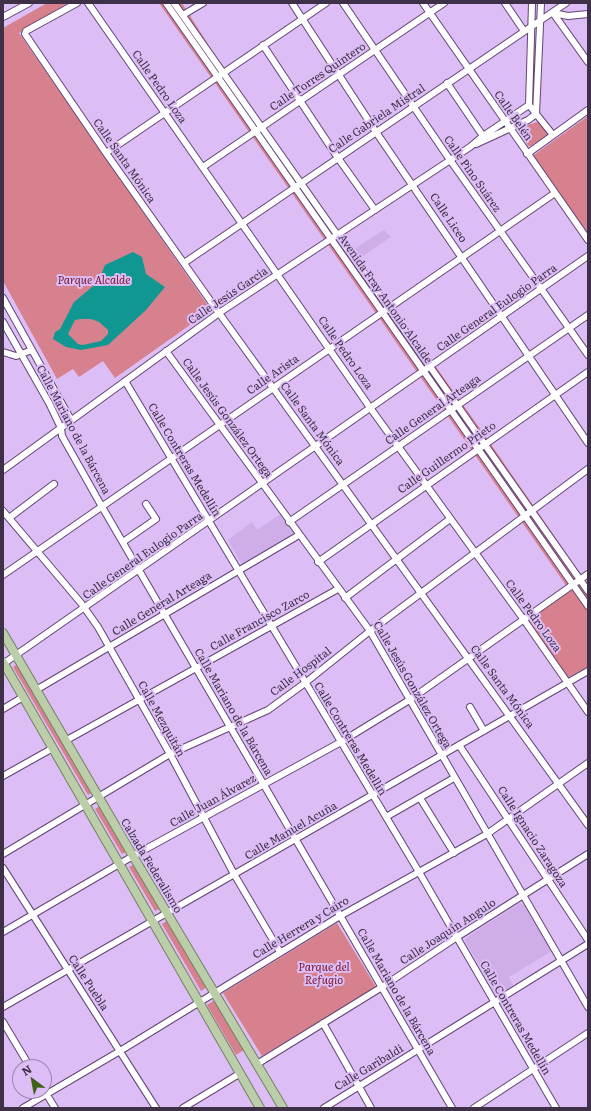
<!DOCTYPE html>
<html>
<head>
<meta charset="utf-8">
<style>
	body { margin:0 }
	#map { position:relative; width:591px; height:1111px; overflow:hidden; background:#ddbdf5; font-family:Literata,serif }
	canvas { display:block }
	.frame { position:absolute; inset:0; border:4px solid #3e3147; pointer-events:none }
	.north { position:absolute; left:12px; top:1059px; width:40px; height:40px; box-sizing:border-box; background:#ddbdf5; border:1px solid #9d85af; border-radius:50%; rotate:328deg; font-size:11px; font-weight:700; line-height:16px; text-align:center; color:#3e3147 }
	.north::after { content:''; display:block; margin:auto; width:14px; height:18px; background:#406117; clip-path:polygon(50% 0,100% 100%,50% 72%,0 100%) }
</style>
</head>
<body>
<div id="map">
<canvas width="591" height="1111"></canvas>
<div class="frame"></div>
<div class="north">N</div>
</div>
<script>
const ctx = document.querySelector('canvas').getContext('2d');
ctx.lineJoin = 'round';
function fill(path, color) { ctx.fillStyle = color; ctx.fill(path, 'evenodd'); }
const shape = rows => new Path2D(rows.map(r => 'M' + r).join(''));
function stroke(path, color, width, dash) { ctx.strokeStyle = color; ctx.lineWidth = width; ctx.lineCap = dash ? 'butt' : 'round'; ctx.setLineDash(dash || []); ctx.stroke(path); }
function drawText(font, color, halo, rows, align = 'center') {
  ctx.font = font + ' Literata,serif'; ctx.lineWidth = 4; ctx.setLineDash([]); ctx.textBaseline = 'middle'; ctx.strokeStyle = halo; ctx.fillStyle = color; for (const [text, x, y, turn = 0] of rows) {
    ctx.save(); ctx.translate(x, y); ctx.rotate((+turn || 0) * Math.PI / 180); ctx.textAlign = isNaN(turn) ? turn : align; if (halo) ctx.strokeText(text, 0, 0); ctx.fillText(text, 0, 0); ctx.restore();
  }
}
const built = shape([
	[384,230,391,237,360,258,354,249],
	[281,514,296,534,242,565,228,540,252,522,257,530],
	[520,903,524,905,552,951,509,977,513,985,500,994,496,994,465,941,466,938]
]);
const green = shape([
	[47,3,68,3,19,33,211,310,115,378,103,361,79,377,73,369,57,379,3,281,3,28],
	[159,3,182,3,225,71,486,437,588,585,588,667,567,678,529,623,530,619,570,591],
	[588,116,588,234,531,157],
	[537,122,542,125,548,135,531,146,528,146,520,132,525,126],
	[18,664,93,792,88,795,13,667],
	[101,805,128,851,122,854,95,809],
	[135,864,161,908,155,911,129,867],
	[168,920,207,987,201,991,162,924],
	[337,923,376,987,262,1056,223,993],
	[215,1000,244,1050,236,1055,207,1005]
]);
const water = shape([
	[133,252,142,257,146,274,165,287,146,310,108,345,81,350,66,347,53,339,55,332,60,329,74,302,98,282,105,265],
	[81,319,91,319,99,322,108,330,108,334,101,341,83,345,78,344,68,334,75,320]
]);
const minor = shape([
	[77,3,26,31,25,34,106,153,219,313,588,825],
	[88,3,371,409,524,620,588,712],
	[166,3,588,606],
	[174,3,588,591],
	[292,3,376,132,588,443],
	[343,3,450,160,588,355],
	[423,3,588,240],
	[505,3,524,31],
	[532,3,529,105,553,135],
	[553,13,588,62],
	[553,13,568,16,588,14],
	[183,15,203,3],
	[3,17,29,3],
	[263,45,338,158,375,210],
	[447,83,485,139],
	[476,144,528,120,536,114,541,3],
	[106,153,326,3],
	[527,154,588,110],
	[203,167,444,3],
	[184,263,566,3],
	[3,298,71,420],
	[3,322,49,403,61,428,62,436,101,505,452,1108],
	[166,351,370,631,588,1007],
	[3,352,16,356,32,350],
	[125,381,419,872,556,1108],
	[3,470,219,313,470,147,483,136,529,105],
	[3,511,81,603,98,627,170,754,234,874,280,952],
	[9,518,54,484],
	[289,522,588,315],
	[123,542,156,519,146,504],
	[318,562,588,372],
	[3,575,555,193],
	[345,598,450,519],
	[3,664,588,256],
	[36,690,299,535],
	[470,707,484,731],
	[3,709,23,697],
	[65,741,338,589],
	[459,745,588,940],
	[3,776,53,748],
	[420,798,454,853],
	[386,817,454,778],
	[3,854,170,754,268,710,305,683,370,631,588,469],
	[3,868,156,1108],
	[3,932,133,856,341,742,411,699,588,574],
	[3,1007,588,671],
	[3,1022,30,1067],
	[323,1023,371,1108],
	[257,1064,382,987,457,937,588,854],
	[44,1090,55,1108],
	[23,1108,120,1051,340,916,487,834,588,763],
	[183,1108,239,1074],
	[324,1108,588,944],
	[474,1108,588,1033]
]);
const major = shape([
	[3,633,133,856,283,1108],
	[3,662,260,1108]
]);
const streetNames = [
	["Calle Torres Quintero",318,77,-34],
	["Calle Pedro Loza",159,87,55],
	["Calle Belén",513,116,55],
	["Calle Gabriela Mistral",377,119,-34],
	["Calle Santa Mónica",124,161,55],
	["Calle Pino Suárez",472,174,55],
	["Calle Liceo",448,218,56],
	["Calle Jesús García",228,296,-34],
	["Avenida Fray Antonio Alcalde",385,299,55],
	["Calle General Eulogio Parra",497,308,-35],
	["Calle Pedro Loza",345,353,55],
	["Calle Arista",273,375,-35],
	["Calle General Arteaga",433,410,-35],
	["Calle Jesús González Ortega",227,418,54],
	["Calle Santa Mónica",312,424,54],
	["Calle Mariano de la Bárcena",73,430,62],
	["Calle Guillermo Prieto",447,458,-35],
	["Calle Contreras Medellín",184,460,59],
	["Calle General Eulogio Parra",143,556,-35],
	["Calle General Arteaga",162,604,-31],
	["Calle Pedro Loza",533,616,54],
	["Calle Francisco Zarco",260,621,-29],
	["Calle Hospital",301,672,-37],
	["Calle Jesús González Ortega",412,685,60],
	["Calle Santa Mónica",502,687,54],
	["Calle Mariano de la Bárcena",233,712,60],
	["Calle Mezquitán",161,719,61],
	["Calle Contreras Medellín",350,739,59],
	["Calle Juan Álvarez",213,801,-29],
	["Calle Manuel Acuña",291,831,-30],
	["Calle Ignacio Zaragoza",532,837,57],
	["Calzada Federalismo",151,866,59],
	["Calle Herrera y Cairo",301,928,-31],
	["Calle Joaquín Angulo",448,932,-33],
	["Calle Puebla",88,983,57],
	["Calle Mariano de la Bárcena",396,992,60],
	["Calle Contreras Medellín",515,1018,60],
	["Calle Garibaldi",369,1068,-31]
];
const parkNames = [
	["Parque Alcalde",94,281],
	["Parque del",324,968],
	["Refugio",324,981]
];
fill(built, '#cfade8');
fill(green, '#d8818e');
fill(water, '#119792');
stroke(minor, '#614574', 8);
stroke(major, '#728262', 10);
stroke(minor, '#fff', 6);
stroke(major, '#bbcea9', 8);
drawText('11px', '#3e3147', '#ddbdf5', streetNames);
drawText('italic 11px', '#771a32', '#ddbdf5', parkNames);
</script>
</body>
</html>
